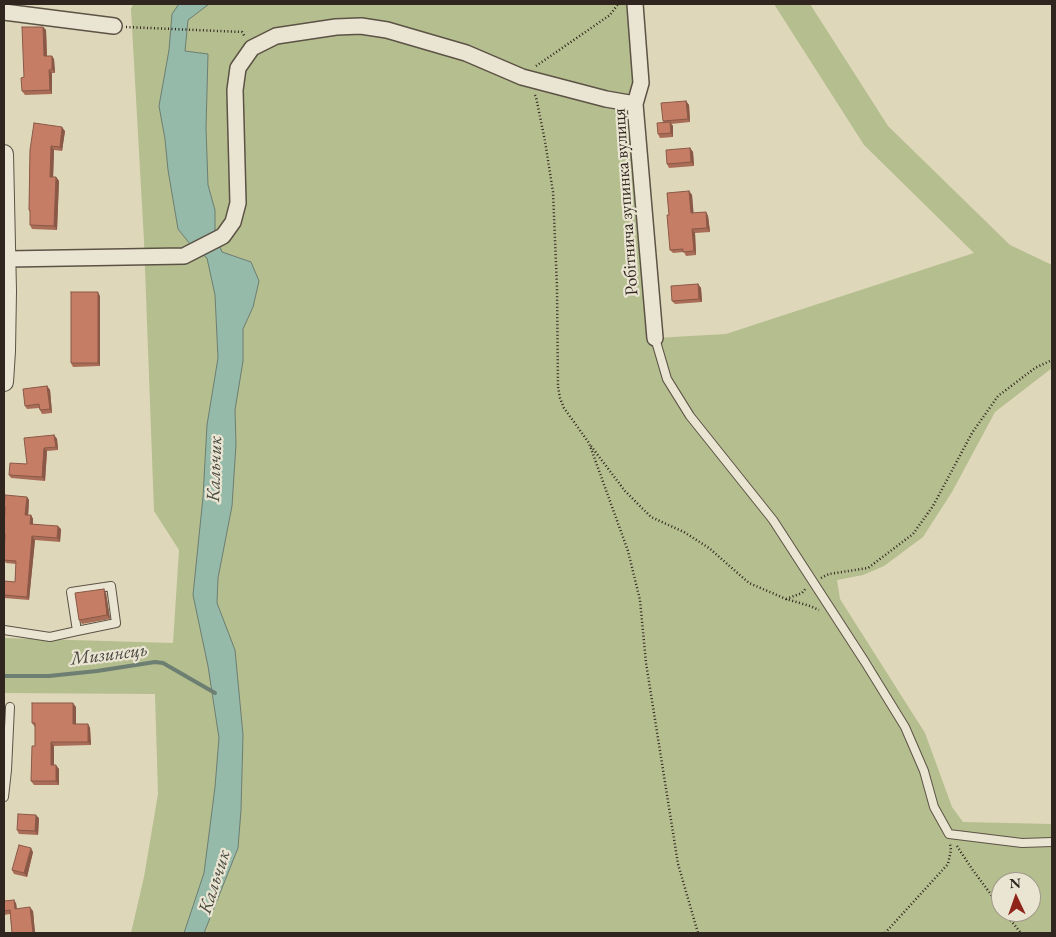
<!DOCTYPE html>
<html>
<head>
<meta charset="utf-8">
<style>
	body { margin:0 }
	#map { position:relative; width:1056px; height:937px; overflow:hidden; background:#dfd7ba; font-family:"EB Garamond",serif }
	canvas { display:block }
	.frame { position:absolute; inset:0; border:5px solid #312520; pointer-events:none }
	.north { position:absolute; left:991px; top:872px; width:50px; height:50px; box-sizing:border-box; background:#eae5d2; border:1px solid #a0988b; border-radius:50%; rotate:357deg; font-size:14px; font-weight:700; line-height:20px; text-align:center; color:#312520 }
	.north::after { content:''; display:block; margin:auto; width:18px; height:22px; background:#8f2418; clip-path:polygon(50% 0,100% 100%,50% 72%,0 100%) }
</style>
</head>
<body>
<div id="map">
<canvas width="1056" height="937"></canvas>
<div class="frame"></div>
<div class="north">N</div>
</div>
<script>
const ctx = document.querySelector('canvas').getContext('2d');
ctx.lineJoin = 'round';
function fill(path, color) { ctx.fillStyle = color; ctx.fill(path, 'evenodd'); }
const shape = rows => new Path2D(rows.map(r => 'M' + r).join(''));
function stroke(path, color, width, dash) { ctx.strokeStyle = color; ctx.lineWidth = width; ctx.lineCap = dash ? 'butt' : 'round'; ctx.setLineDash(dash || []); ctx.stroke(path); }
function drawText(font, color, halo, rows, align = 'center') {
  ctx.font = font + ' "EB Garamond",serif'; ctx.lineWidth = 4.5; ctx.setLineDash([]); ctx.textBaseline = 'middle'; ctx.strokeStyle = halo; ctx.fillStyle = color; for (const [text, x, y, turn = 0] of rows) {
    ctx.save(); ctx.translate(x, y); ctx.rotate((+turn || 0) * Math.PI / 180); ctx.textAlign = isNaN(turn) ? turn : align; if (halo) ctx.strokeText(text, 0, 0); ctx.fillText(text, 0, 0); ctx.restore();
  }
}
const green = shape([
	[133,4,635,4,635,104,655,338,726,334,974,253,864,145,774,4,810,4,888,126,1010,245,1052,265,1052,368,995,412,952,492,923,537,884,566,863,575,837,580,840,599,925,733,952,807,963,822,1052,824,1052,933,131,933,144,877,158,794,155,694,4,693,4,638,173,643,179,550,154,511,144,241,131,9],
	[1001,882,1031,882,1031,912,1001,912]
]);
const water = shape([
	[179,4,209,4,188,20,185,51,208,54,206,128,208,185,215,210,215,234,222,252,251,262,259,281,253,307,243,329,243,361,235,410,236,444,232,506,218,578,217,603,235,650,243,735,241,810,238,848,204,933,184,933,204,873,215,787,219,738,208,666,193,595,203,497,207,425,218,358,215,295,207,258,190,244,178,229,168,170,165,139,159,106,169,50,172,14,179,4]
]);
const stream = shape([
	[4,676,49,676,97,671,155,662,163,663,215,693]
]);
const path = shape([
	[126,27,242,32,245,37],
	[536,66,610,15,618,4],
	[535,95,536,97,545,141,553,192,557,287,558,387,560,398,564,408,589,443,628,551,640,600,646,663,678,864,698,933],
	[591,446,625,491,651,517,684,532,709,548,749,583,786,599,810,606,819,610],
	[821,578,829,574,868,568,913,534,933,506,972,433,998,396,1035,368,1052,360],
	[786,599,802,593,806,588],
	[957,846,972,869,1001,908],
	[1004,912,1021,933],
	[885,933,948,864,951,850,950,844]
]);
const service = shape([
	[655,338,667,379,690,416,773,520,865,662,905,727,924,771,934,807,949,834,1022,843,1052,842],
	[4,630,50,637,77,631,116,623,111,586,71,592,77,631],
	[4,797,7,770,10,707]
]);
const minor = shape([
	[635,4,641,83,635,104,655,338],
	[4,12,114,26],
	[7,259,184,256,223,236,233,222,238,203,235,90,238,68,252,48,276,36,336,27,361,26,387,30,466,53,522,77,606,99,635,104]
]);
const tertiary = shape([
	[4,154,7,291,6,351,4,382]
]);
const wall = shape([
	[43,27,46,30,47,56,54,59,55,73,52,73,52,94,25,95,22,91,24,77],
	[686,101,689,105,690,122,671,124,673,126,673,137,660,138,658,134,664,123,663,121],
	[65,131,62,151,54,150,53,177,56,177,59,181,57,230,32,229,30,225,30,212,29,210,30,150],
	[690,148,693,152,694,166,669,168,667,164],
	[689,191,692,195,693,213,706,212,708,216,710,232,695,233,696,255,686,256,684,252,673,253,670,250,669,215],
	[698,284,701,288,702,302,675,304,672,301],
	[100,296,100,366,73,367,71,363],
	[47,386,50,390,52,413,42,414,39,408,27,409,25,406],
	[54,435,57,439,58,450,47,451,45,481,11,478,9,475,27,464],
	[27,497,29,500,28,515,31,515,33,519,33,524,61,529,60,542,35,540,29,600,4,598,4,581,15,582,16,564,6,563,4,560,5,537,4,535,5,508,4,507],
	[106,593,110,619,82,624,79,620],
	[76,707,76,724,88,724,90,728,91,745,54,746,54,765,59,769,59,785,34,785,31,781,35,746,35,727,32,723],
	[39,818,38,835,19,834,17,830],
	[33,852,27,877,14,874,12,870],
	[4,901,16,903,17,909,33,911,35,933,12,933,10,914,4,915]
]);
const shadedWall = shape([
	[43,27,46,30,47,60,44,56],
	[52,56,54,59,55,73,52,69],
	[49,70,52,73,52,94,50,90],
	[686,101,689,105,690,122,688,119],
	[670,122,673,126,673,137,671,133],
	[62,127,65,131,62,151,60,147],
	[51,146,54,150,53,181,50,177],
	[690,148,693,152,694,166,691,162],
	[56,177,59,181,57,230,54,226],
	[689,191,692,195,694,217,691,213],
	[706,212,708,216,710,232,707,228],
	[692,229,695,233,696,255,694,251],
	[698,284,701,288,702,302,699,299],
	[98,292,100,296,100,366,98,363],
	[47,386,50,390,52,413,50,409],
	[54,435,57,439,58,450,56,447],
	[44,448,47,451,45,481,42,477],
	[27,497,29,500,28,518,25,515],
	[31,515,33,519,33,527,30,524],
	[58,526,61,529,60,542,57,538],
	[32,536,35,540,29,600,27,597],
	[104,589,106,593,110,619,107,615],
	[73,703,76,707,76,728,73,724],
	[88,724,90,728,91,745,88,742],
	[51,742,54,746,54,769,51,765],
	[56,765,59,769,59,785,56,781],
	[36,815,39,818,38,835,35,831],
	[31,848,33,852,27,877,24,873],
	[14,900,16,903,17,912,15,909],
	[30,907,33,911,35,933,33,933]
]);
const building = shape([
	[22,27,43,27,44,56,52,56,52,69,49,70,50,90,22,91,21,78,24,77,22,27],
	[686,101,688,119,663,121,661,103,686,101],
	[670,122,671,133,658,134,657,123,670,122],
	[34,123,62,127,60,147,51,146,50,177,56,177,54,226,30,225,30,210,29,210,30,150,34,123],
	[690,148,691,162,667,164,666,150,690,148],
	[689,191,691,213,706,212,707,228,692,229,694,251,683,252,683,249,670,250,667,215,669,215,667,193,689,191],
	[698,284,699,299,672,301,671,286,698,284],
	[71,292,98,292,98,363,71,363,71,292],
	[47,386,50,409,40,410,39,404,25,406,23,389,47,386],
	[54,435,56,447,44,448,42,477,9,475,10,463,27,464,24,438,54,435],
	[5,495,27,497,25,515,31,515,30,524,58,526,57,538,32,536,27,597,4,595,4,581,15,582,16,561,4,560,5,534,4,534,5,507,4,507,5,495],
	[104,589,107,615,79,620,75,593,104,589],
	[32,703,73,703,73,724,88,724,88,742,51,742,51,765,56,765,56,781,31,781,32,746,35,746,35,723,32,723,32,703],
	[18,814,36,815,35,831,17,830,18,814],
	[19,845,31,848,24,873,12,870,19,845],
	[14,900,15,909,30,907,33,933,12,933,10,910,4,911,4,901,14,900]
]);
const streetNames = [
	["Робітнича зупинка вулиця",626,202,-94]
];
const waterNames = [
	["Кальчик",215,469,-88],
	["Мизинець",109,655,-7],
	["Кальчик",215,882,-72]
];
fill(green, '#b4be8e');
fill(water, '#95baa9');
stroke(water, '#6d7e72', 1);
stroke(stream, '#6d7e72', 4);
stroke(service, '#5c5246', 10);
stroke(minor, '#5c5246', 18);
stroke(tertiary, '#5c5246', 20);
stroke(path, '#312520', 2.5, [1, 2.5]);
stroke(service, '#eae5d2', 8);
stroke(minor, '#eae5d2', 15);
stroke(tertiary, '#eae5d2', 18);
fill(wall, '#a96c57');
fill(shadedWall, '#8a5847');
fill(building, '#c57e65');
stroke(building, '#8a5847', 1);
drawText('18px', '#312520', '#eae5d2', streetNames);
drawText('italic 19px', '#4a4a42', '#eae5d2', waterNames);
</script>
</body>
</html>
